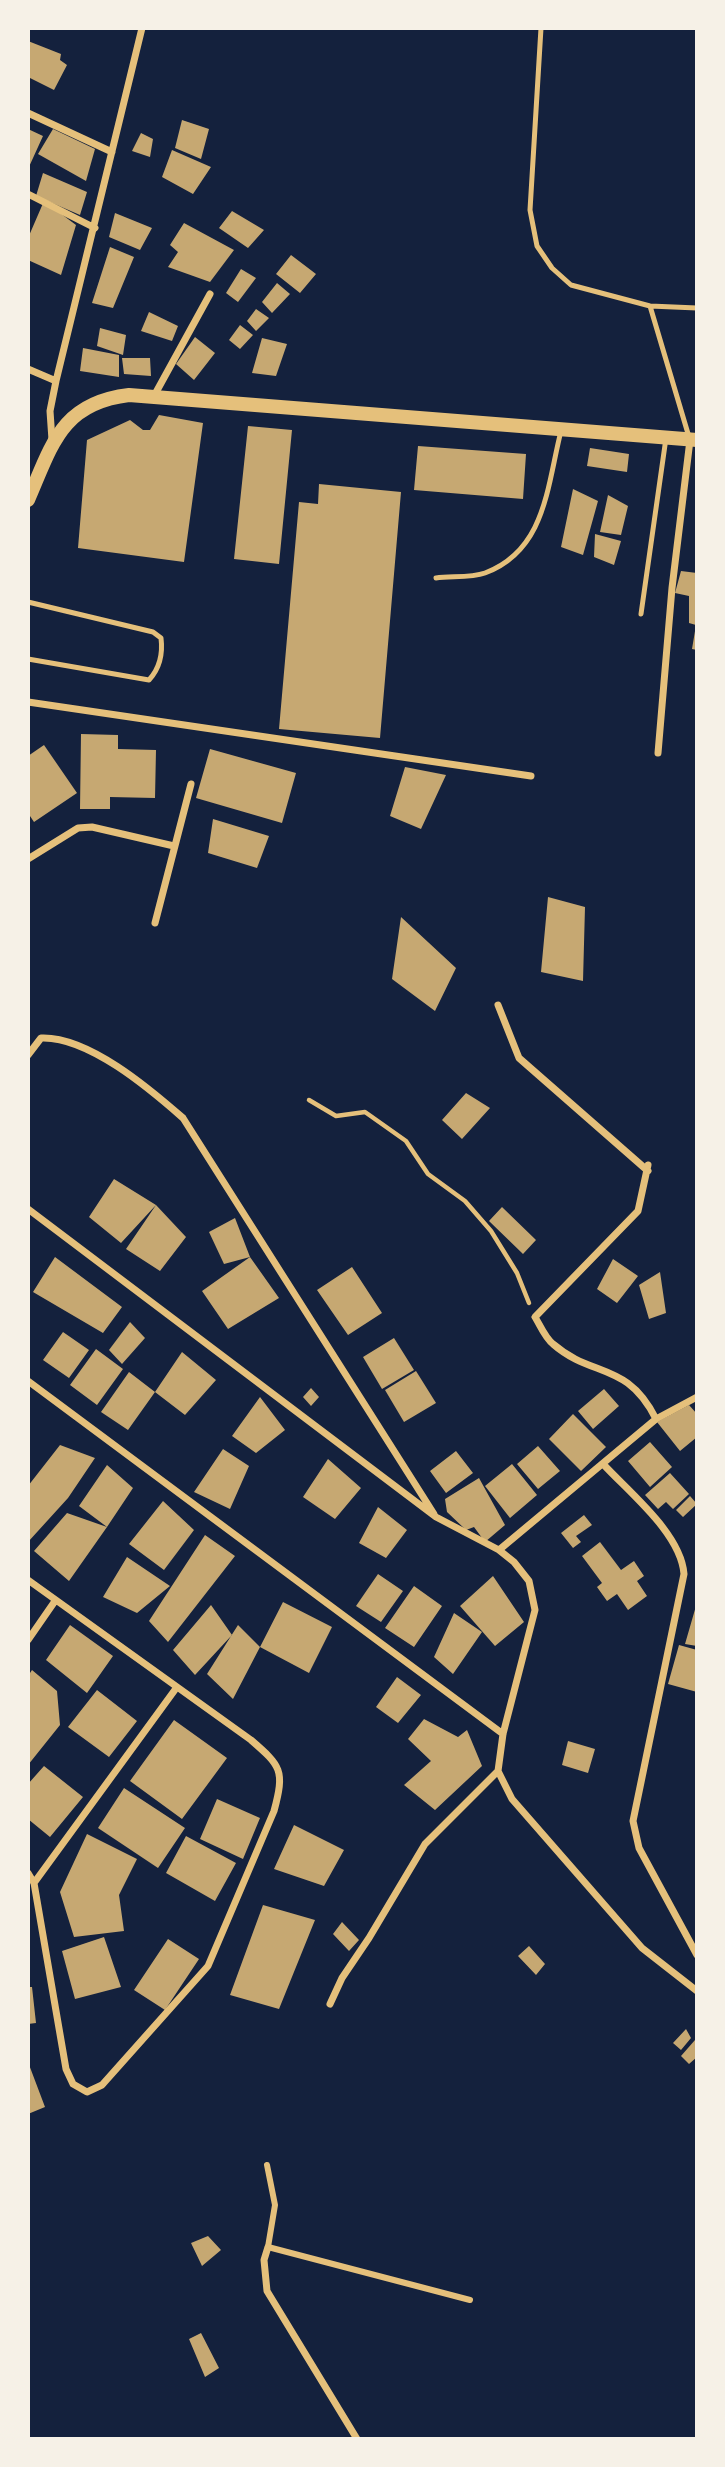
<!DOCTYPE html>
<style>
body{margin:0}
#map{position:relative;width:725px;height:2467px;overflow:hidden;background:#14213d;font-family:Poppins,sans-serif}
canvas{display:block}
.frame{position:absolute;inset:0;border:30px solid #f6f1e7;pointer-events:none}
</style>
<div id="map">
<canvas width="725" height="2467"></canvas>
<div class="frame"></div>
</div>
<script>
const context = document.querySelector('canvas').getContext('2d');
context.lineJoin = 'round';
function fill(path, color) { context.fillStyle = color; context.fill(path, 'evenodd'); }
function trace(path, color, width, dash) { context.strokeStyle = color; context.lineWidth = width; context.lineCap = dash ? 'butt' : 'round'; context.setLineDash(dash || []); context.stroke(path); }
fill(new Path2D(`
 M28 41 61 54 60 60 67 65 54 90 28 77Z
 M182 120 209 129 201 159 175 148Z
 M28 129 43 136 28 169Z
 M53 129 95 149 86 181 38 154Z
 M141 133 153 139 150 157 132 151Z
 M172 150 211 167 193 194 162 177Z
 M43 173 87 192 80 215 36 196Z
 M44 201 76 225 61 275 28 260V238Z
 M232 211 264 230 248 248 219 228Z
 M115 213 152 228 140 250 109 237Z
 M184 223 234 250 210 282 168 267 178 252 170 245Z
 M110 247 134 257 113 308 92 303Z
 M291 255 316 274 300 293 276 274Z
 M241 269 256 278 238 302 226 293Z
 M277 283 290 294 272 313 262 302Z
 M256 309 269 318 256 331 247 321Z
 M149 312 178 326 172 341 141 331Z
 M240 325 253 335 240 349 229 340Z
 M100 328 126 335 123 355 97 346Z
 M195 337 215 353 194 380 176 364Z
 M262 338 287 344 276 376 252 373Z
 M83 348 119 355V377L80 371Z
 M122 358H150L151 376 124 374Z
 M159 415 203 423 184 562 78 548 87 440 130 420 143 430H150Z
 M248 426 292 430 279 564 234 559Z
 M418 446 526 454 523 499 414 490Z
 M590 448 629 454 627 472 587 466Z
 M319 484 401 492 380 738 279 729 299 502 318 504Z
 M573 489 598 501 583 555 561 547Z
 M608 495 628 506 621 535 600 532Z
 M595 534 621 541 614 565 594 557Z
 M681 571 697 573V650L692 649 696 625 689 623V596L675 593Z
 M81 734 118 735V749L156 750 155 798 110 797V809H80Z
 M44 745 77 793 34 822 28 813V756Z
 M210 749 296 773 282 823 196 798Z
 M405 767 446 775 421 829 390 816Z
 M213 819 269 836 257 868 208 853Z
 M548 897 585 907 583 981 541 972Z
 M401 917 456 968 435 1011 392 979Z
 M466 1093 490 1108 462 1139 442 1120Z
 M114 1179 156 1205 186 1237 160 1271 126 1249 156 1205 121 1243 89 1217Z
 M502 1207 536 1240 523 1254 489 1221Z
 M235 1218 250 1257 279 1298 228 1329 202 1291 250 1257 224 1264 209 1232Z
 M55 1257 122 1307 103 1333 33 1292Z
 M613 1259 638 1276 617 1303 597 1289Z
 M352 1267 382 1313 348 1335 317 1290Z
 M660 1272 666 1313 649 1319 639 1285Z
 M130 1322 145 1338 122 1364 109 1350Z
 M63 1332 89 1350 69 1378 43 1360Z
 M394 1338 414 1370 382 1389 363 1357Z
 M96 1349 123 1369 97 1405 70 1385Z
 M182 1352 216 1380 185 1415 155 1392Z
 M416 1371 436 1403 404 1422 385 1390Z
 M129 1372 155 1392 128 1430 101 1412Z
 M311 1388 319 1397 311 1406 303 1397Z
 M604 1389 619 1406 593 1429 578 1411Z
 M260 1397 285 1430 256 1453 232 1436Z
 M689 1405 697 1414V1437L680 1451 657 1422Z
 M573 1414 606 1447 581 1471 549 1439Z
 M650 1442 672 1467 650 1487 628 1461Z
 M60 1445 95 1458 68 1498 28 1542V1486Z
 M538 1446 560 1471 538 1489 517 1464Z
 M223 1449 249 1466 230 1509 194 1492Z
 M456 1451 473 1473 446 1493 430 1471Z
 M328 1459 361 1488 335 1519 303 1497Z
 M512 1464 537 1495 510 1518 485 1486Z
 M107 1465 133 1488 107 1527 79 1506Z
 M670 1473 689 1494 673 1509 666 1502 658 1509 645 1495Z
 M479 1478 505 1525 485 1542 474 1527 466 1530 447 1512 445 1499Z
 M690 1496 697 1504 683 1517 676 1510Z
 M163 1501 194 1530 164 1570 129 1544Z
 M378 1507 407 1530 386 1558 359 1543Z
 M67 1513 107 1527 69 1581 34 1551Z
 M584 1515 592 1525 576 1536 581 1542 573 1548 561 1533Z
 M205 1535 235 1556 168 1642 149 1621Z
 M600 1542 621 1570 634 1561 644 1576 637 1581 647 1596 628 1610 617 1594 607 1601 597 1587 602 1583 582 1556Z
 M127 1557 170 1586 137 1613 103 1597Z
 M378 1574 403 1591 381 1622 356 1606Z
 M493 1576 524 1622 495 1646 460 1606Z
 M414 1586 442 1606 414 1647 385 1628Z
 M283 1602 332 1627 309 1673 260 1647Z
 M211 1605 232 1635 195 1675 173 1650Z
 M696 1606H697V1646L685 1644Z
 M454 1613 482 1632 453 1674 434 1657Z
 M70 1625 113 1656 87 1693 46 1660Z
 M238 1625 260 1647 233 1699 207 1674Z
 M679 1645 697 1650V1692L668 1684Z
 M32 1670 57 1691 60 1725 28 1765V1676Z
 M397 1677 421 1695 398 1723 376 1707Z
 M97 1690 137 1721 109 1757 68 1727Z
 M424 1719 458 1737 467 1730 482 1766 435 1810 404 1785 431 1761 408 1739Z
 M174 1720 227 1758 182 1819 130 1781Z
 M568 1741 595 1749 588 1773 562 1765Z
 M44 1766 83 1797 50 1837 28 1819V1784Z
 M124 1788 185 1828 158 1868 98 1828Z
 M217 1799 260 1818 243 1859 200 1839Z
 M294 1825 344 1850 324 1886 274 1869Z
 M87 1834 137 1859 119 1895 124 1931 74 1937 60 1892Z
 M186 1836 236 1863 215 1901 166 1873Z
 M263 1905 315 1920 279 2009 230 1995Z
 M342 1922 359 1940 349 1951 333 1934Z
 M104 1937 121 1987 75 1999 62 1951Z
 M168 1939 199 1959 165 2010 134 1990Z
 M529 1946 545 1964 536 1975 518 1956Z
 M28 1987H32L36 2023 28 2024Z
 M686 2029 691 2038 681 2050 673 2043Z
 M695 2040 697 2057 689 2064 681 2056Z
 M28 2062 45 2107 28 2114Z
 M208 2236 221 2250 202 2266 191 2243Z
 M201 2333 219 2368 205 2377 189 2339Z`), '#c6a872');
trace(new Path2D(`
 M309 1100 336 1116 365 1112 406 1141 428 1174 465 1201 491 1231 517 1273 529 1303`), '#e5c07b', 4.5);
trace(new Path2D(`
 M541 28 530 210 537 246 552 268 571 285 650 306 697 308
 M650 306 689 437
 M436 578C451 576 471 578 485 573 546 550 547 486 561 431
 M28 602 153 632 161 638C163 654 160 668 149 680L28 659
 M641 614 666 438`), '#e5c07b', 5);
trace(new Path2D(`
 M267 2165 275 2205 268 2247 470 2300`), '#e5c07b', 6);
trace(new Path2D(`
 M28 113 112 152
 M28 194 95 228
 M28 369 56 381
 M154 396 210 294
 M52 440 50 411 56 381 142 28
 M28 702 531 776
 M658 753 672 588 690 440
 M28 859 78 828 92 827 174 846
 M155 923 191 784
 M498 1005 519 1058 648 1171
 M28 1055 41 1038C88 1036 150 1089 183 1118L434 1514
 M648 1165 638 1211 535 1317C540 1325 545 1338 553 1344 592 1378 627 1361 656 1419
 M28 1209 436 1517 499 1550 514 1562 529 1581 535 1610 503 1734 498 1771 512 1799 642 1948 697 1991
 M28 1381 503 1734
 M604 1465C631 1494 681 1534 684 1574L633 1821 639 1848 697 1955
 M499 1550 656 1419 697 1397
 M28 1580 251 1740C281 1766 285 1770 274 1811L208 1966 102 2085 87 2092 73 2084 66 2069 34 1883 28 1873
 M28 1640 55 1601
 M34 1883 177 1687
 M330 2004 342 1978 369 1938 425 1844 498 1771
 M268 2247 264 2260 267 2291 357 2439`), '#e5c07b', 7);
trace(new Path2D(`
 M28 500C52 445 61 403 129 395L697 440`), '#e5c07b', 14);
</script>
